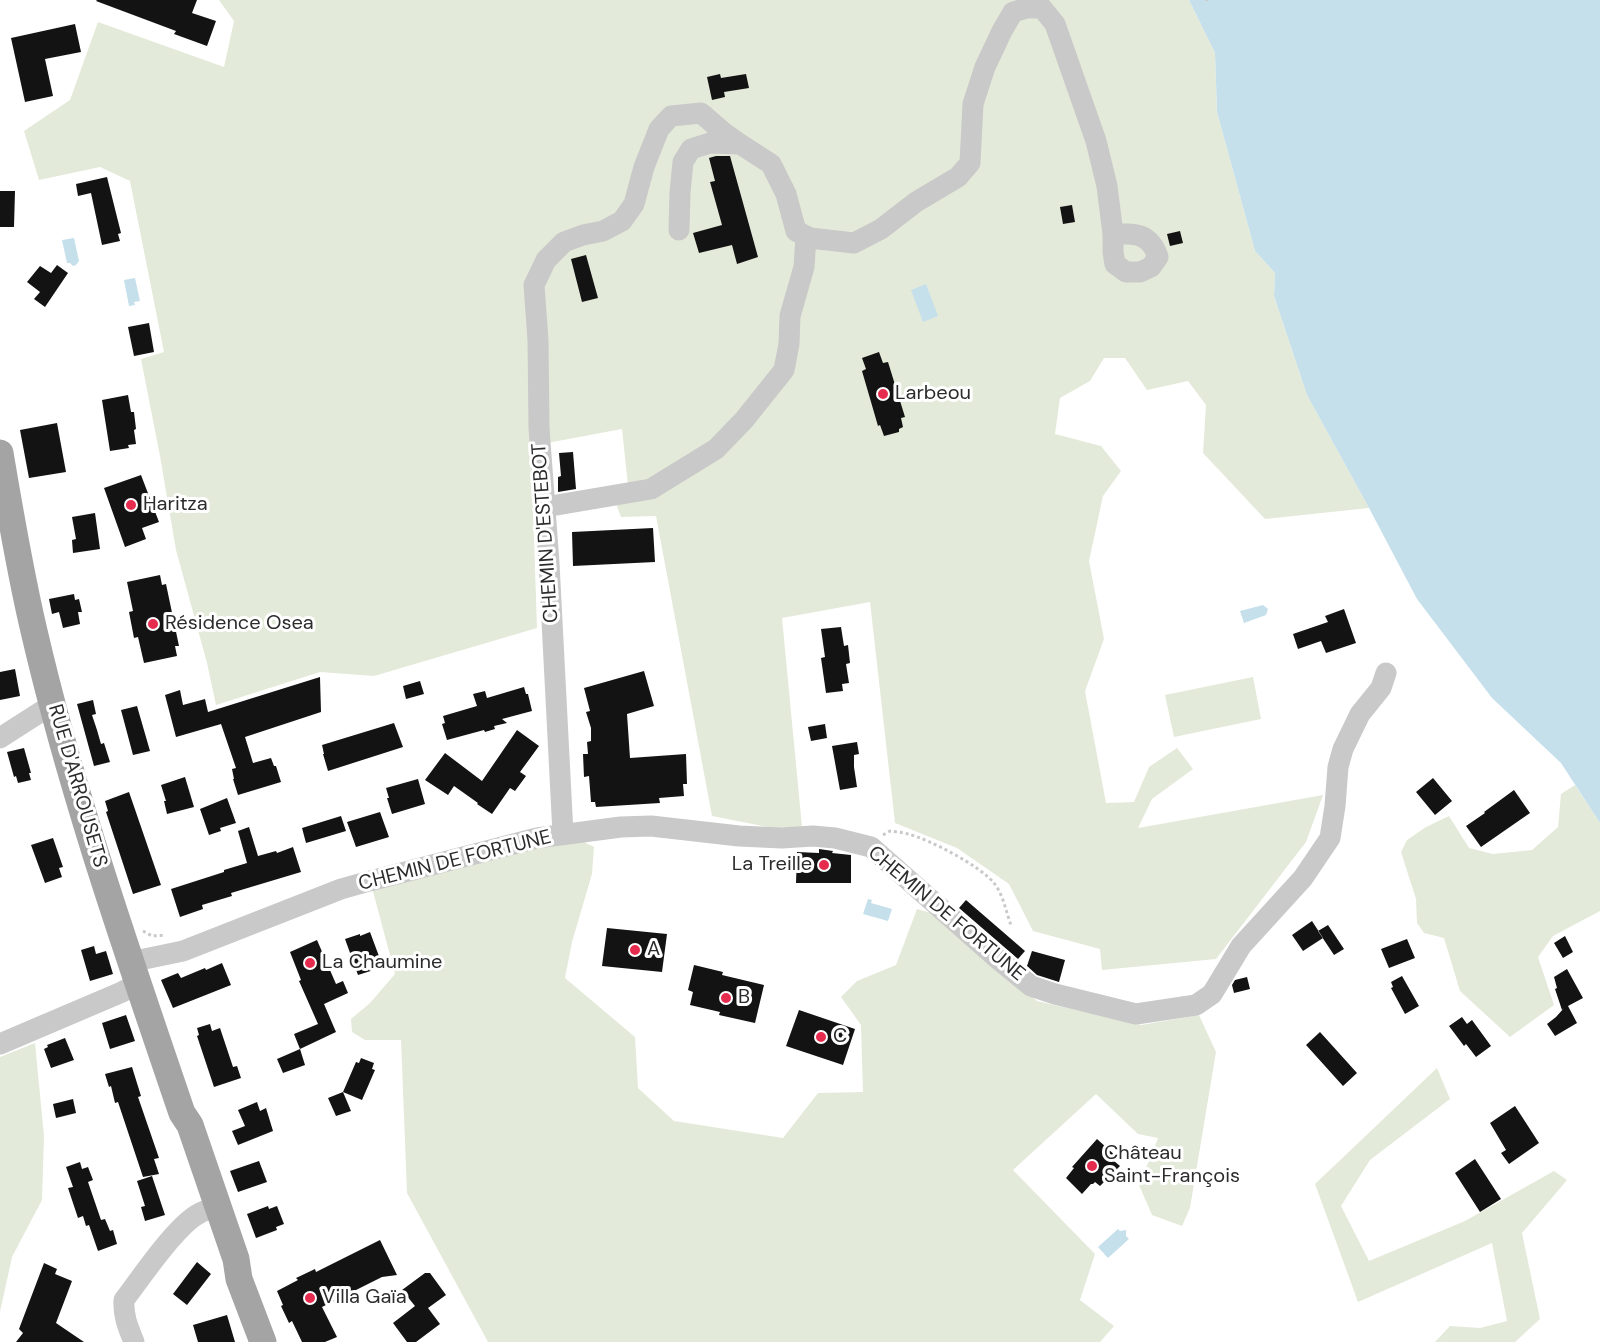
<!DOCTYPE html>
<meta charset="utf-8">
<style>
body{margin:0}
canvas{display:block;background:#fff}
</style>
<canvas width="1600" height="1342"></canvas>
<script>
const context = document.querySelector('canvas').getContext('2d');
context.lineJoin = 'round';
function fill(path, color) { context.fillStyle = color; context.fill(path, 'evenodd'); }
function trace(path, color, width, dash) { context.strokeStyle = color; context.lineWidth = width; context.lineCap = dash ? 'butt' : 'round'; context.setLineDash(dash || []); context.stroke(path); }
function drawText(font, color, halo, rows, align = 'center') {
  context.font = font + ' "DM Sans",sans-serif'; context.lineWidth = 6; context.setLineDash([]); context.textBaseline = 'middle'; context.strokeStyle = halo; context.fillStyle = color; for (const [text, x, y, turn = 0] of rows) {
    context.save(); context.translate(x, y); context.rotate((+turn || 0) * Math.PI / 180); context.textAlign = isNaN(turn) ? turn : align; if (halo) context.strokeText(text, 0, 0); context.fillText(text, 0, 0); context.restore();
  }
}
fill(new Path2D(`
 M219 0H1189L1215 53 1217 112 1255 251 1275 273 1274 296 1307 395 1369 508 1265 519 1203 453 1206 405 1188 381 1147 390 1125 358H1104L1090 381 1060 398 1055 434 1101 446 1121 471 1103 496 1089 561 1104 639 1085 691 1106 803 1134 802 1149 767 1177 748 1193 769 1152 799 1138 828 1323 795 1306 842 1216 959 1102 970 1100 949 1033 931 1009 884 957 848 895 823 870 602 782 618 802 827 773 828 712 816 656 516 621 517 615 501 629 495 622 429 531 446 537 628 374 676 320 672 216 705 207 663 176 550 160 456 141 359 164 352 130 181 100 167 39 180 24 131 70 100 98 22 224 67 234 21Z
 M1253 677 1261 719 1174 737 1165 695Z
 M1575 785 1600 823V911L1553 936 1538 957 1554 1005 1510 1037 1460 991 1444 938 1424 933 1417 923 1416 899 1401 852 1407 840 1426 827 1449 816 1469 848 1493 854 1532 850 1558 827 1561 794Z
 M574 837 594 847 592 874 572 942 565 978 635 1037 638 1088 674 1121 783 1138 818 1093 863 1092 861 1025 841 997 857 981 896 965 917 909 931 913 1037 1001 1141 1025 1199 1015 1216 1052 1190 1208 1182 1226 1152 1215 1139 1185 1158 1138 1138 1134 1096 1094 1013 1170 1095 1254 1080 1300 1114 1326 1100 1342H488L407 1193 401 1040H365L352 1032 351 1019 370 1003 395 974 371 884Z
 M35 1043 44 1136 42 1200 12 1257 0 1312V1057Z
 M1437 1068 1450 1099 1370 1160 1341 1206 1369 1261 1465 1221 1554 1171 1567 1180 1522 1233 1540 1319 1515 1342H1435L1450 1326 1480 1328 1507 1321 1492 1243 1358 1302 1315 1184Z`), '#e4ead9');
fill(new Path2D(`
 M1189 0H1600V823L1561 763 1492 698 1417 599 1369 508 1307 395 1274 296 1275 273 1255 251 1217 112 1215 53Z
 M74 238 79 261 76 265 73 266 70 263H67L62 240Z
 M135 278 140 301 134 302 135 305 129 306 124 280Z
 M926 284 938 316 923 322 911 290Z
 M1263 605 1268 609 1266 615 1244 623 1240 611Z
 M868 899 872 900 871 903 892 909 888 921 863 914Z
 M1118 1229 1120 1231 1126 1230V1236L1129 1239 1108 1258 1098 1247Z`), '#c5e0eb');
fill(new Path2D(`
 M97 0H197L192 13 216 21 207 46 174 34 176 31 96 1Z
 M75 24 81 52 45 59 53 96 25 102 11 38Z
 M720 74 721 78 746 74 749 88 724 92 725 97 712 100 707 77Z
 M716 156H730L758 257 737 264 732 245 699 253 693 233 722 225 710 182 715 181 709 158Z
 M107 177 121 233 118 234 120 241 102 245 91 193 78 196 76 184Z
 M0 191H15L14 227H0Z
 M1072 205 1075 222 1063 224 1060 207Z
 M1180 231 1183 243 1170 246 1167 234Z
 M586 255 598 298 582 302 571 259Z
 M57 265 68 273 45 307 34 299 40 292 27 282 40 266 51 273Z
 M149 323 154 352 134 356 128 327Z
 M879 352 883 363 888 362 905 417 901 418 903 427 899 429V432L884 436 880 425 878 426 862 371 866 369 862 358Z
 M128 395 131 412H134L136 429 134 430 136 444 128 445 129 448 110 451 102 400Z
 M57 423 66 472 29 478 20 430Z
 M573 452 576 489 558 492V477L561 476 559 453Z
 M141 475 159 522 142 528 146 539 125 547 104 488Z
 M95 513 100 549 73 553 72 540 76 539 72 517Z
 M653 528 655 562 573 566 572 532Z
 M160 575 162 585 166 584 179 646H175L177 656 144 663 138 637 134 638 129 612 133 611 127 582Z
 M74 594 75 600 79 599 82 612H78L80 624 63 628 59 612 52 614 49 599Z
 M1344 609 1356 643 1326 653 1321 641 1298 649 1293 634 1328 622 1325 616Z
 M841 627 844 646 848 645 850 663 846 664 849 683 842 684 843 691 826 693 821 658 825 657 821 629Z
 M15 669 20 696 0 700V672Z
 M644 671 654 706 627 714 630 758 686 754 687 784H683L684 796 659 798 660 803 596 807 595 802H591L589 776 584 777 583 754H588L587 742 591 741V728L586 712 590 711 584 688Z
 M320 677 321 712 245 737 253 763 271 758 274 766H276L281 782 238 795 233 779H234L232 769 236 768 221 724 176 737 165 695 180 690 183 705 205 699 208 712Z
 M420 681 424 694 406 699 403 686Z
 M524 687 526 694H528L532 711 502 719 507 723 494 726 495 729 485 732 484 730 447 740 442 724 445 723 443 716 477 706 473 694 485 691 487 698Z
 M93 700 96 714 92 715 97 730 101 744 104 743 110 762 94 766 77 704Z
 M137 706 150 751 133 755 121 710Z
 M394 723 403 747 328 771 323 754H324L322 745Z
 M825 724 827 738 811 741 808 727Z
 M517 730 539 746 520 772 526 776 515 791 510 788 492 814 477 804 478 803 454 786 448 795 425 780 445 753 482 781Z
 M857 742 859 754 854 755V767L857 787 840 790 832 746Z
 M24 748 31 773H29L31 780 18 783 16 776 14 777 7 752Z
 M185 777 194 807 167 814 164 801H166L161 785Z
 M1433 778 1452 801 1435 815 1416 792Z
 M418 779 425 804 392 814 387 798H389L386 788Z
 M1514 790 1530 813 1481 847 1466 826 1485 813 1484 812Z
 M129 792 161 885 133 894 106 812 108 811 105 801Z
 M227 798 236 823 220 828 221 831 209 835 200 809Z
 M380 812 389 837 356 847 347 822Z
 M341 816 346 831 306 843 302 828Z
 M249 827 258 856 276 851 277 853 293 847 301 872 231 893 232 896 202 905 203 909 180 917 171 889 224 872V870L247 863 238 831Z
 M53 838 63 867 59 868 62 877 45 883 31 845Z
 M819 849 833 851 832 853 851 855V883H796L797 852 819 853Z
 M966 900 1025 951 1018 959 959 908Z
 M1312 921 1323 938 1303 951 1292 935Z
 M1328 925 1344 949 1334 955 1318 931Z
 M607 928 667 934 662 972 602 966Z
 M370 932 383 967 358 975 345 939 360 934V936Z
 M1565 936 1573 952 1563 958 1554 943Z
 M1407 939 1415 958 1389 968 1381 949Z
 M317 940 336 984 343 981 348 993 324 1004 336 1032 300 1049 294 1034 318 1024 299 981 301 980 290 952Z
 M94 946 96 954 106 951 113 974 90 981 81 950Z
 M1032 951 1065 960 1059 982 1037 975 1027 966Z
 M222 963 231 985 173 1008 161 980 178 973 181 978 205 968 206 970Z
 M694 965 723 972 722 975 764 985 755 1023 719 1015 720 1012 690 1005 693 992 688 990Z
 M1567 969 1583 998 1568 1006 1577 1023 1555 1036 1547 1024 1556 1017 1564 1008 1562 1010 1555 989 1557 988 1554 977Z
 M1402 976 1419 1006 1405 1014 1391 988 1393 987 1391 982Z
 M1247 977 1250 989 1234 993 1232 985 1235 980Z
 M799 1010 855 1029 843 1065 786 1046Z
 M126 1015 135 1041 110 1049 102 1023Z
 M1462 1017 1467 1024 1472 1020 1491 1046 1476 1057 1466 1044 1464 1046 1449 1026Z
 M210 1024 212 1031 220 1028 233 1067 237 1066 241 1078 214 1087 197 1036 199 1035 197 1028Z
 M1320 1032 1357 1073 1343 1086 1306 1045Z
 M65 1038 74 1060 51 1068 44 1049 48 1047 47 1045Z
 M300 1049 305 1065 283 1073 277 1059Z
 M361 1058 374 1063 372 1069 375 1070 362 1100 343 1092 356 1062 359 1063Z
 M132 1067 141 1096 138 1097 159 1158 154 1159 159 1174 143 1177 118 1102 115 1103 111 1086 109 1087 105 1074Z
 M343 1092 351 1111 336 1116 328 1098Z
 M73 1099 76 1113 56 1118 53 1104Z
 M257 1102 260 1111 266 1108 273 1131 238 1145 232 1131 245 1126 238 1110Z
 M1515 1106 1539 1143 1509 1164 1501 1153 1506 1150 1490 1123Z
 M1097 1139 1117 1157 1114 1161 1120 1166 1100 1186 1095 1182 1093 1184H1091L1082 1194 1066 1178 1074 1168 1072 1167Z
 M1475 1159 1501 1199 1480 1212 1455 1173Z
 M259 1161 267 1182 238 1192 230 1171Z
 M80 1162 82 1169 88 1167 93 1180 88 1182 101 1220 105 1219 110 1231 113 1230 117 1244 98 1251 89 1225 86 1226 83 1216 78 1218 68 1188 73 1187 66 1167Z
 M152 1176 165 1215 145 1221 141 1207 145 1206 137 1181Z
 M268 1206 269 1209 277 1206 284 1224 276 1227 277 1230 256 1238 247 1214Z
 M380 1240 397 1275 382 1277 322 1307 337 1337 325 1342H302L292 1321 289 1323 281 1306 283 1305 277 1291 298 1280 296 1278 315 1269 316 1272Z
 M197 1262 211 1274 187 1305 173 1294Z
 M44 1263 57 1269 55 1274 72 1281 56 1323 84 1342H16L23 1333 19 1329Z
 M425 1273H430L446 1295 428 1308 440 1324 416 1342H407L393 1323 415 1306 402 1290Z
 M227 1315 235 1342H198L193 1325Z`), '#131313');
trace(new Path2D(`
 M1207 0V1
 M883 835 890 831C896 832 902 832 908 834 929 839 980 866 993 882 1003 893 1006 912 1011 925
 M143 931 152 936 165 935`), '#c9c9c9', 3, [3, 3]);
trace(new Path2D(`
 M679 230 680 192 683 162 691 149 710 143 740 144 771 164 786 194 796 231 810 238 854 243 881 229 916 202 958 177 970 163 973 104 985 67 1002 31 1013 12 1027 8H1042L1055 24 1096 141 1107 186 1113 234V252L1115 264 1126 272H1140L1151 267 1158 257C1150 233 1135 233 1113 234
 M545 507 651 489 716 449 744 420 784 370 789 344 790 316 804 267 806 236
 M0 738 53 704
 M563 834 549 563 539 428 538 340 534 285 546 260 564 242 583 235 603 231 622 221 634 204 644 167 659 129 671 116 701 113 723 132 740 144
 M130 962 183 951 341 889 366 882 537 838 621 827 651 826 739 836 782 838 813 836 835 838 871 847 998 959 1031 986 1055 994 1136 1014 1196 1005 1212 994 1241 946 1303 878 1330 838 1335 806 1338 767 1343 749 1360 714 1381 688 1386 673
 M0 1044 122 992 138 983
 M134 1342C128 1327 123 1316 124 1300 141 1278 177 1224 200 1213 205 1210 212 1208 218 1206`), '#c9c9c9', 21);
trace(new Path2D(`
 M0 453C10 512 20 572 34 631 72 795 128 954 182 1113L190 1125 236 1259 239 1279 263 1342`), '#a4a4a4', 27);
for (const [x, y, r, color] of [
 [883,394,6,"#e52c4e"],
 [131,505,6,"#e52c4e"],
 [153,624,6,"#e52c4e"],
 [824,865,6,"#e52c4e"],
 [635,950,6,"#e52c4e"],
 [310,963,6,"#e52c4e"],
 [726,998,6,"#e52c4e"],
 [821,1037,6,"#e52c4e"],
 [1092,1166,6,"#e52c4e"],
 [310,1298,6,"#e52c4e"]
]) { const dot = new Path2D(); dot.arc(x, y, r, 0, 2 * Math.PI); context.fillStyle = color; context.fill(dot); trace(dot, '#fff', 2); }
drawText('20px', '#2c2c2c', '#fff', [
 ["Larbeou",895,394],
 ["Haritza",143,505],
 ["Résidence Osea",165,624],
 ["La Treille",812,865,"right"],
 ["A",647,950],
 ["La Chaumine",322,963],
 ["B",738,998],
 ["C",833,1037],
 ["Château",1104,1154],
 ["Saint-François",1104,1177],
 ["Villa Gaïa",322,1298]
], 'left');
drawText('20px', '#2c2c2c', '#fff', [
 ["CHEMIN D'ESTEBOT",546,533,-94],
 ["RUE D'ARROUSETS",77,786,74],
 ["CHEMIN DE FORTUNE",455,861,-14],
 ["CHEMIN DE FORTUNE",946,914,40]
]);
</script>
